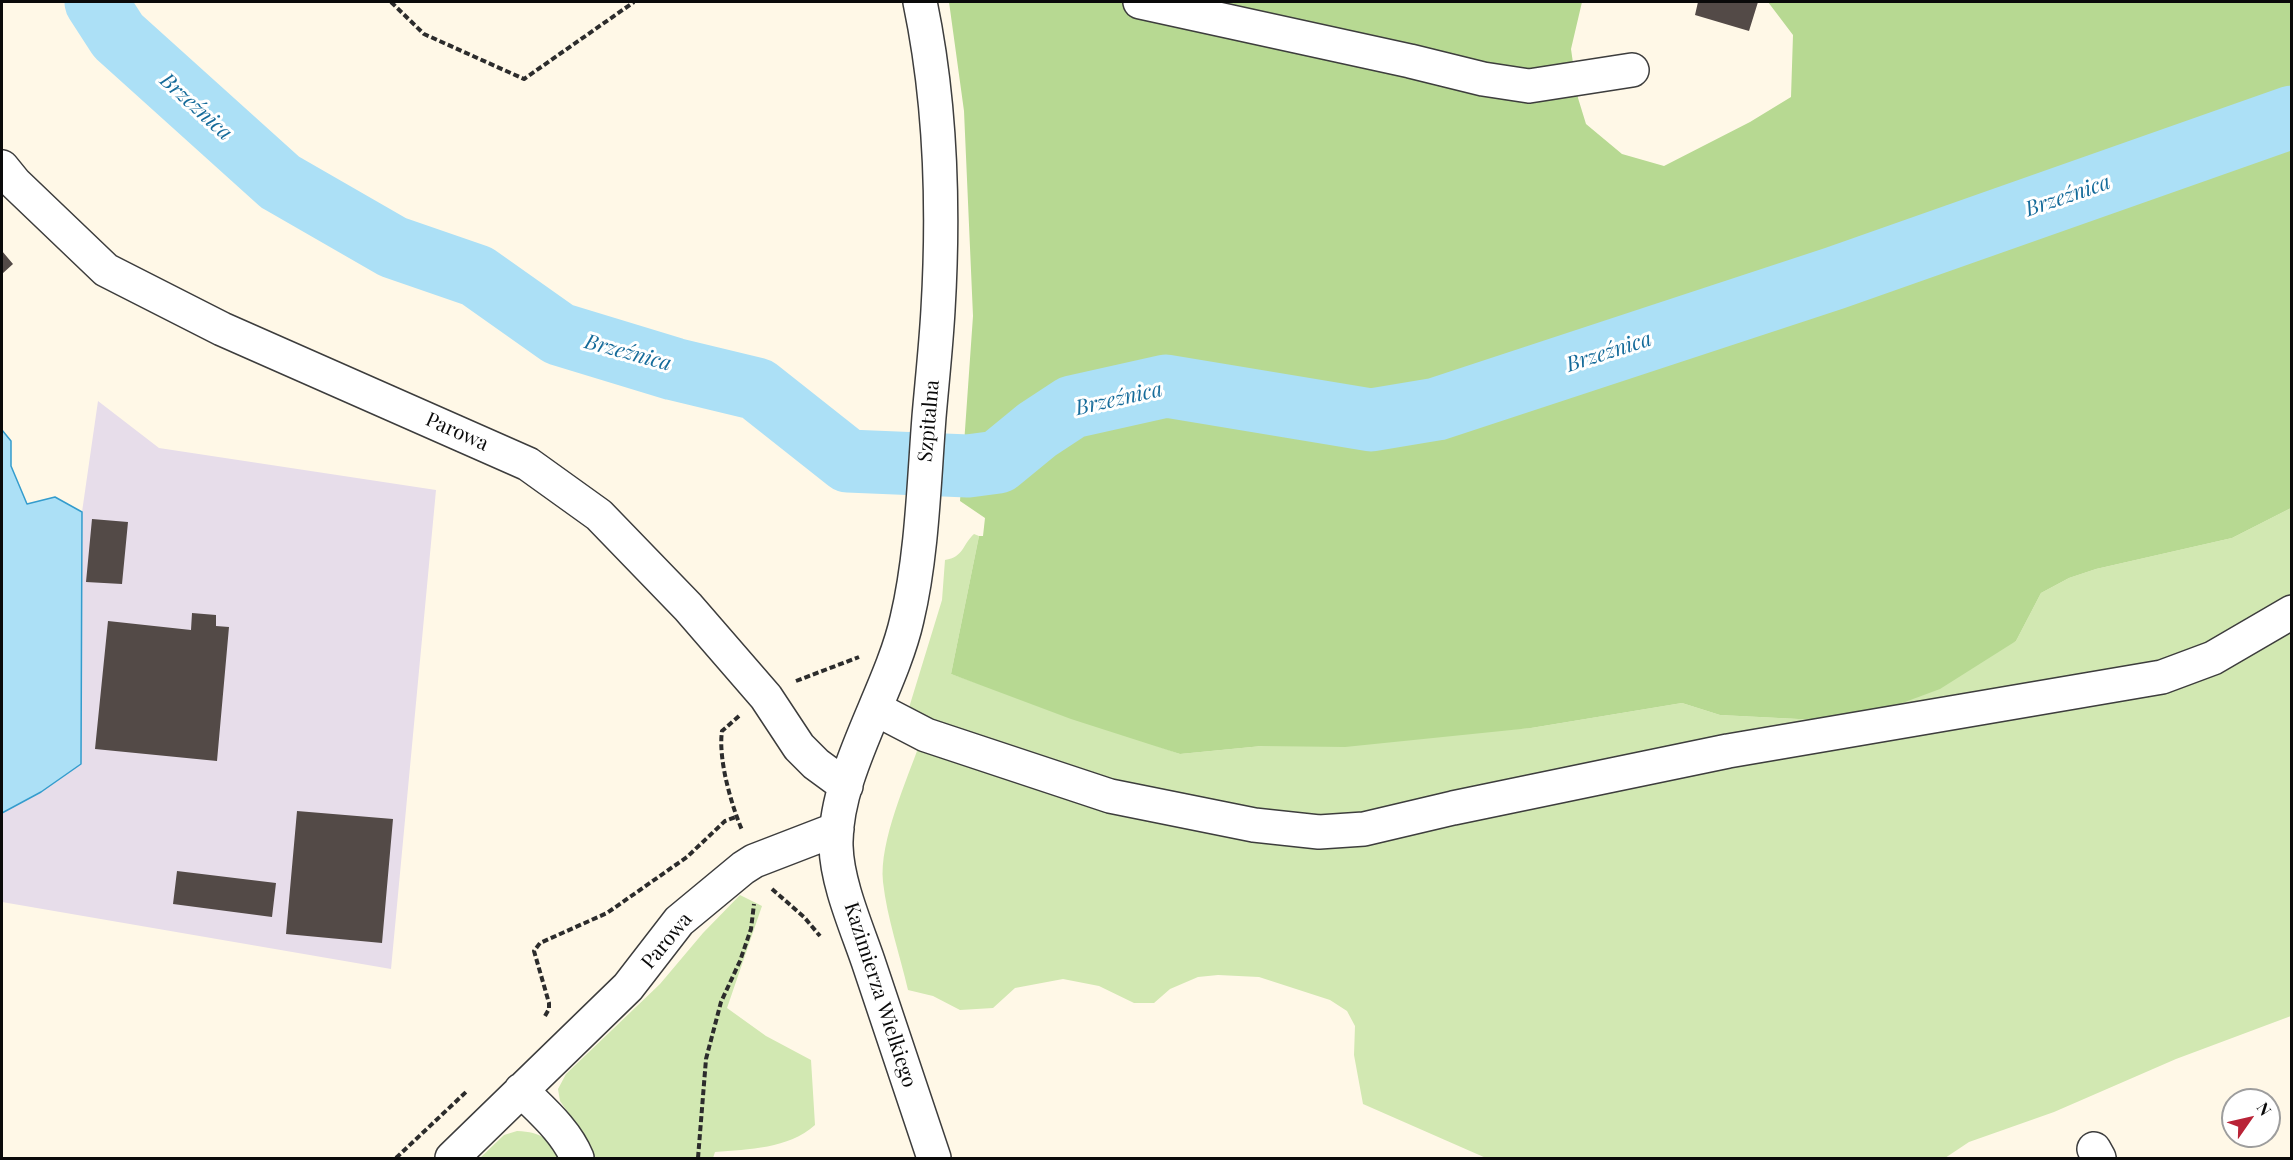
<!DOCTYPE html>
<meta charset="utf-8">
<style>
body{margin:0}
#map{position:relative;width:2293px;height:1160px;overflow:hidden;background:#fff8e7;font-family:"Playfair Display",serif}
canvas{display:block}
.frame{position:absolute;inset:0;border:3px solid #0a0a0a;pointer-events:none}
.north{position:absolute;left:2221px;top:1088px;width:60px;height:60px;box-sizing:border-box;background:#fff;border:2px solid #9d9d9d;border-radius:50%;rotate:56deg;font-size:16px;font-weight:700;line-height:24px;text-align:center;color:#0a0a0a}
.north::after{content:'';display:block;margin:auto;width:21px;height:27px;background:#b92337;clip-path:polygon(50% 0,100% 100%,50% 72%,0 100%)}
</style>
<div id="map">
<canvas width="2293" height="1160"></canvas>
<div class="frame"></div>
<div class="north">N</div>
</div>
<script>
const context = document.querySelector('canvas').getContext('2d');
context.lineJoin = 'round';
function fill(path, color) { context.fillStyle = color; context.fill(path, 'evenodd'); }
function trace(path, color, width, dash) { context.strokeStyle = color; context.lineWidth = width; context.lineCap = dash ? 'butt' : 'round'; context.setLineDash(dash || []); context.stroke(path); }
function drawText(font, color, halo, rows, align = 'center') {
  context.font = font + ' "Playfair Display",serif'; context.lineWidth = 6; context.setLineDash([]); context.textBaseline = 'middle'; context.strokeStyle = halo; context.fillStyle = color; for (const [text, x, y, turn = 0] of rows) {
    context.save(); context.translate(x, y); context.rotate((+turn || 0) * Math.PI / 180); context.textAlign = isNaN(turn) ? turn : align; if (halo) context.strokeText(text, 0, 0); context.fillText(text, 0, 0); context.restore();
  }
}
fill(new Path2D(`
 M98 401 159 448 436 490 391 969 2 902V813L41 792 81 764 82 512Z`), '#e7ddea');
fill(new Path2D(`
 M2291 508V600L2244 629 2156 665 1316 822 1122 790 908 711 942 600 945 560C964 557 962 545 974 534L979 536 951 674 1180 754 1262 746 1531 728 1682 703 1720 715 1818 720 2016 641 2041 593 2069 578 2096 569 2232 538Z
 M2291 624V1016L2176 1059 2054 1112 1969 1142 1945 1158H1486L1363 1104 1354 1055 1355 1026 1347 1011 1330 1000 1259 977 1218 975 1198 977 1170 989 1154 1003H1134L1099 986 1063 979 1015 988 993 1008 960 1010 933 996 908 990C900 955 887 918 883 882 879 841 907 780 921 740L1256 836 2049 705Z
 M740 895 762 906 727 1008 766 1036 811 1060 815 1125C788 1149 749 1149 715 1152L713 1158H595L590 1144 560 1101 558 1089 566 1074 660 984 703 933Z
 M517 1131C543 1132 547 1139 562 1158H480L504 1135Z`), '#d2e8b2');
fill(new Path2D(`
 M949 2H1582L1571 49 1578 98 1586 124 1622 154 1664 166 1750 122 1791 97 1793 35 1768 2H2291V508L2232 538 2096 569 2069 578 2041 593 2016 641 1940 689 1870 715 1818 720 1720 715 1682 703 1531 728 1345 747 1262 746 1180 754 1071 719 951 674 979 536H983L985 518 960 501 973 316 964 111Z`), '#b7d992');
const water = new Path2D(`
 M2 430 11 441V466L27 504 55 497 82 512 81 764 41 792 2 813Z`);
fill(water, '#ace0f6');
trace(water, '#349ccd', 1.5);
trace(new Path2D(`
 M96 2 118 36 280 182 393 247 477 276 559 334 674 369 757 389 848 461 968 466 998 462 1037 430 1072 407 1166 386 1371 420 1437 409 1835 278 2292 117`), '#ace0f6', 63);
fill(new Path2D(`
 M1698 2H1758L1749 31 1695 15Z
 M2 251 13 264 2 274Z
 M92 519 128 522 122 584 86 582Z
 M192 613 216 615V626L229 627 217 761 95 749 108 621 191 630Z
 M297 811 393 819 382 943 286 934Z
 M177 871 276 883 272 917 173 904Z`), '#534a47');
const minor = new Path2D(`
 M920 2C941 102 944 208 938 310 936 346 932 382 929 417 924 482 922 556 907 619 891 691 834 774 836 846 837 883 856 926 868 961 890 1027 912 1093 934 1158
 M1140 2 1410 61 1483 79 1529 86 1632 70
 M2 167 15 183 106 270 222 329 528 464 599 515 688 607 766 697 799 747 816 764 846 786
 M876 709 926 735 1110 796 1254 825 1319 832 1364 829 1453 808 1728 751 2162 677 2213 658 2292 612
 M521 1090C542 1111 566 1131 577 1158
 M2094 1149 2099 1158
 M452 1158 628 987 679 921 743 868 754 861 837 829`);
trace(minor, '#3d3d3d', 36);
trace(new Path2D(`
 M391 2 424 34 524 79 634 2
 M796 681 859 657
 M739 716 722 731C718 759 731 804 742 830
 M772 889 804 917 820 936
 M545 1016 549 1009V1003L534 951 540 943 607 913 687 857 725 821 736 817
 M396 1158 466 1092
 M698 1158 706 1059 721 1002 740 961 751 929 754 904`), '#2c2c2c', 4, [6, 3]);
trace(minor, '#fff', 33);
drawText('20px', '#0a0a0a', '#fff', [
 ["Szpitalna",929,421,-85],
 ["Parowa",457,432,24],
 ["Parowa",667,941,-50],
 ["Kazimierza Wielkiego",880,995,72]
]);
drawText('italic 21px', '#156b9a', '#fff', [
 ["Brzeźnica",196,107,42],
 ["Brzeźnica",2068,196,-19],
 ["Brzeźnica",1609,352,-18],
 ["Brzeźnica",628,353,15],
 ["Brzeźnica",1119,399,-13]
]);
</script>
